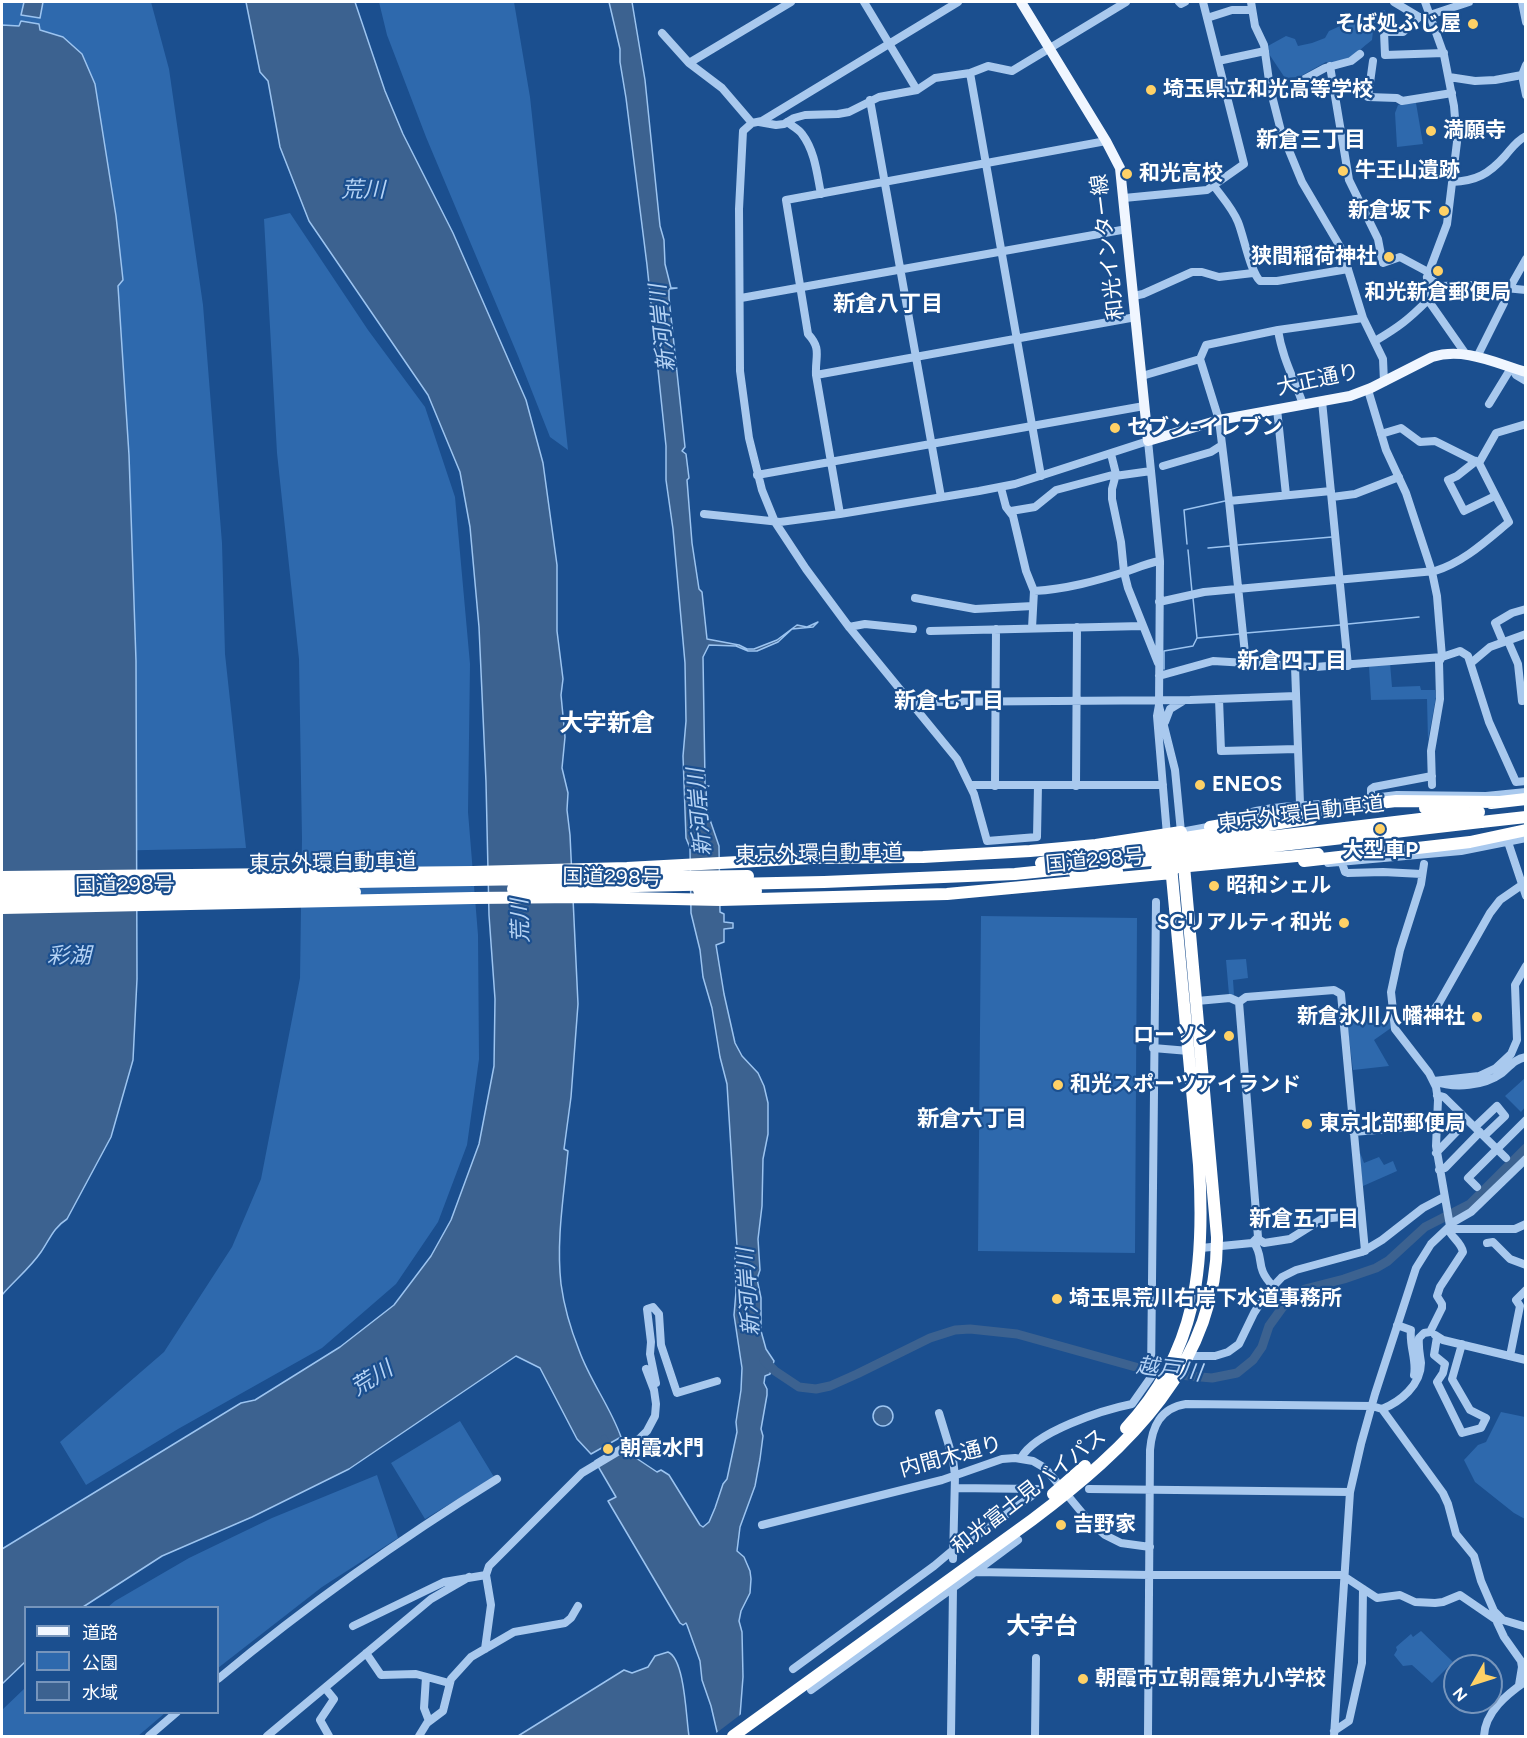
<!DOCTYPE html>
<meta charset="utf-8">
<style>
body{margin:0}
#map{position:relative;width:1527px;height:1738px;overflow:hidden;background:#1b4f8f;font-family:Figtree,"Noto Sans JP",sans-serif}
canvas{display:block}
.frame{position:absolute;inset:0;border:3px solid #fff;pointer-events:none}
.legend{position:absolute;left:24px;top:1606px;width:195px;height:108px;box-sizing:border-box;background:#1b4f8f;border:2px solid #7695bc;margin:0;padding:8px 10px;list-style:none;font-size:18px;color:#fff}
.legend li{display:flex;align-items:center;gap:12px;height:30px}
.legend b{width:30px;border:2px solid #7695bc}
.north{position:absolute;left:1443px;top:1654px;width:60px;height:60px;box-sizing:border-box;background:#1b4f8f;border:2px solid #7695bc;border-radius:50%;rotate:231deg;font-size:16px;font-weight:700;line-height:24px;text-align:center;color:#fff}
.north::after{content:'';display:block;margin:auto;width:21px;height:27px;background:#ffd166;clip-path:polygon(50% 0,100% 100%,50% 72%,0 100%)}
</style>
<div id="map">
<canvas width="1527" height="1738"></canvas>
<div class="frame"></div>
<ul class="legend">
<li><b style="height:8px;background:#f0f6ff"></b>道路</li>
<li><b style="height:16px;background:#2e69ad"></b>公園</li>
<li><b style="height:16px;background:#3c6290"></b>水域</li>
</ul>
<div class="north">N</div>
</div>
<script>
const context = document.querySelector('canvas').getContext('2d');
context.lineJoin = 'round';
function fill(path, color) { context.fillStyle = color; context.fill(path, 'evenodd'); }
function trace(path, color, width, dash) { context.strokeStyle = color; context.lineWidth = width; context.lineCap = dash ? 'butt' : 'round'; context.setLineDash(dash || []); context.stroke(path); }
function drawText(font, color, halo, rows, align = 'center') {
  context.font = font + ' Figtree,"Noto Sans JP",sans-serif'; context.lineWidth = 4.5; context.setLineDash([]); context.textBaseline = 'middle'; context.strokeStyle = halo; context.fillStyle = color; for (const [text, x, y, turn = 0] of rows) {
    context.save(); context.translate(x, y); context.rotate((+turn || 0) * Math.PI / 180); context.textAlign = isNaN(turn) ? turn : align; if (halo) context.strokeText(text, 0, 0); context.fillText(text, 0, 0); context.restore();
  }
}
fill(new Path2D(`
 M2 2H151L169 69 203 305 222 543 225 654 246 848 2 853Z
 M379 2H514L530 97 568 450 550 437 518 356 426 137 387 35Z
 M1385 10 1387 20 1374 23 1372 40C1359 50 1344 67 1326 62L1299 77 1285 78 1267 51 1266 47 1286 36 1295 39 1298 46 1312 43 1325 38 1329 31 1358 18Z
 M1416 103 1423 144 1397 147 1395 113 1398 105Z
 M290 213 368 330 425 407 455 497 470 664 468 812 478 935 479 1059 467 1145 438 1222 396 1284 322 1348 178 1429 86 1485 60 1442 164 1352 232 1247 261 1179 300 978 302 839 299 659 277 453 264 219Z
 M1390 663 1392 687 1420 686 1421 690H1435L1436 697 1428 740 1427 699 1371 700 1369 666Z
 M981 916 1137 918 1135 1253 978 1251Z
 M1246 959 1248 978 1233 980 1234 995H1229L1226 960Z
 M1390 1018 1391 1028 1374 1040 1389 1066 1353 1070 1347 1022Z
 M1525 1078V1107L1521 1112 1505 1096Z
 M1359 1150 1364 1163 1379 1157 1384 1165 1393 1161 1397 1171 1363 1186Z
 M1501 1412 1525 1417V1519L1514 1513 1475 1482 1464 1460 1478 1445 1486 1442Z
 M460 1421 494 1477 425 1519 391 1463Z
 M377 1475 398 1538 322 1587 218 1668V1608L108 1607 115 1601 189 1558 272 1518Z
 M1421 1631 1453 1662 1432 1683 1412 1665 1403 1666 1394 1655 1397 1650 1396 1647 1411 1634 1413 1637Z
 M25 1688 26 1712 165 1713 138 1736H2V1710Z`), '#2e69ad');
const water = new Path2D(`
 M24 2H43L40 18 21 15Z
 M246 2H355L385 91 403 134 453 233 526 400 543 463 557 565V631L563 679 561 695 565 737 562 768 568 793 567 810 570 835 578 1004 571 1097 564 1149 568 1151C564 1195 556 1240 561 1284 564 1306 571 1330 579 1350 590 1381 610 1406 621 1437L591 1454 577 1439 540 1368 516 1356 349 1469 252 1517 162 1556 83 1607 26 1608 25 1662 2 1684V1549L241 1403 255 1400 340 1347 394 1305 431 1256 451 1220 479 1144 494 1066 495 999 489 915 486 782 479 627 470 527 460 472 428 395 309 221 280 147 268 81 260 72Z
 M609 2H632L645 80 660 226 664 240 665 264 671 288H677L669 289V298L685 447 682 451 686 454 689 478 687 480 692 543 699 589 702 592 707 639 739 645 747 649H754L777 640 797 625 807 627 818 622 813 627 792 629 778 642 757 651H748L736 646 709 645 703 657 705 781V786H709L706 788 707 811 719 846 720 912 724 914V922L733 923V928L724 929V942L716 945 724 994 735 1043 742 1056 758 1073 764 1086 768 1103V1134L763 1159 762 1206 758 1239 760 1270 757 1279 761 1298V1331L766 1349 774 1361 770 1374 765 1376 764 1383 767 1389V1395L761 1429 763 1436 760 1459 755 1486 740 1527 737 1551 744 1557 750 1571 751 1579 750 1593 741 1611 739 1621 742 1632 743 1677 740 1716 744 1736H718L711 1706 702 1680 700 1661 687 1625 686 1623 683 1625 680 1623 608 1501 616 1497 595 1461 625 1443 633 1456 657 1472 661 1470 669 1475 700 1525 703 1527 709 1522 715 1508 723 1484 727 1479 737 1432 736 1422 741 1390 742 1368 734 1315 736 1292 735 1258 737 1246 727 1084 720 1057 712 1008 703 977 700 950 691 913 690 848 686 838 683 756 686 721 685 663 673 529 666 480V446L647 265 626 98 620 62V49Z
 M21 21 39 24 40 30 63 37 82 54 95 84 116 216 123 280 118 286 129 455 136 661 137 979 133 1060 111 1137 67 1219C53 1228 50 1239 41 1252 30 1268 14 1281 2 1295V25L19 26Z
 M873 1416a10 10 0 1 1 20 0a10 10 0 1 1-20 0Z
 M668 1652C685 1659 686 1718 689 1736H518L624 1670 632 1673 648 1667 655 1656Z`);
fill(water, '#3c6290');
trace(water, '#9cc4f0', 1.5);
fill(new Path2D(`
 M744 1712 746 1734 743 1736H715V1734Z`), '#1b4f8f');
trace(new Path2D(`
 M1187 544 1184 510 1225 501
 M1238 545 1332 537
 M1208 548 1230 546
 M1188 550 1192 592
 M1348 624 1419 617
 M1246 633 1340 625
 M1198 638 1239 634
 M1164 669V651L1193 646 1197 638 1193 598`), '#9cc4f0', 1.5);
trace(new Path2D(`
 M604 1438 617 1457`), '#3c6290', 6);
trace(new Path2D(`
 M764 1360 775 1371 799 1387 816 1389 830 1386 857 1374 930 1338 955 1330 970 1329 1017 1334 1157 1373 1212 1378 1237 1373 1253 1360 1262 1347 1269 1326 1282 1308 1296 1295 1305 1289 1344 1279 1376 1268 1388 1261 1425 1227 1470 1204 1526 1148`), '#3c6290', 9);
trace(new Path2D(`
 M864 2 917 90
 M958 2 762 121 752 123 743 131 739 209 740 371 749 438 762 490 775 522 806 569 849 627 957 759 974 794 987 841 1037 837 1038 785
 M1179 2 1181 4 1185 2
 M1251 2 1255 26 1264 45 1270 88 1281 131 1302 182 1342 250 1363 318 1383 359 1384 382
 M1394 2 1419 17H1431
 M1425 2 1444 55 1454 106 1457 142 1447 224 1427 277 1428 300 1465 353
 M1522 2 1526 22
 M1430 15 1469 2
 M1419 17 1403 32H1384L1385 55 1444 53
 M1207 18 1232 10H1252
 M662 33 689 63 722 88 752 123
 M1218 61 1265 51
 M1373 61 1368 97 1397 98 1402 101 1452 93
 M689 63 791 2
 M1526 65 1522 75 1526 95
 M1330 66 1349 180 1378 239 1382 260 1383 263 1400 257 1428 272
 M970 73 1041 476
 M1449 77 1475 81 1495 80 1522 75
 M1299 82 1325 68 1351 61 1360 54
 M870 100 941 497
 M759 122 776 125 784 124 794 118 805 115 838 114 849 112 879 97 917 90 935 78 970 73 988 66 1012 71 1126 2
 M787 122C792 126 799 129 802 134 815 151 817 174 821 194
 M1452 182C1476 181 1489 174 1505 156 1512 148 1516 141 1526 136
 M1214 186C1222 197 1233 209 1238 222 1244 237 1250 271 1260 281H1277L1348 269
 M1124 198 1207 190 1244 164 1203 2
 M1427 277 1441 286 1474 285 1526 290
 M1509 289 1526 259
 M1134 296 1143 294 1192 272H1202L1219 277 1253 273
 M741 298 1127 229
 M1278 330C1282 357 1294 379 1303 404
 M1375 341C1399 327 1409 319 1428 300
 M1477 357 1504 303 1507 289
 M1200 359 1219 420 1229 501 1246 663
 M1512 368 1516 375 1526 381
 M816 375 1136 317
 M1142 376 1200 359 1206 345 1278 330 1363 318
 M1368 390 1386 450 1406 493 1432 572 1437 596 1442 657 1439 662 1440 699 1431 751 1432 785
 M1322 401 1348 666
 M1489 404 1511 368
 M1277 409 1286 495
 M1111 454 1116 474 1112 489V499L1121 542 1124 572 1128 588 1158 663
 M1476 461 1457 476 1448 480 1464 511 1495 496
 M1479 463 1496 433 1526 424
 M1163 466 1211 452 1222 445
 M757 475 1144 406
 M1115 476 1151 471
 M1001 488 1006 507 1013 516 1026 571 1034 591 1032 628
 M1332 497 1355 494 1399 477
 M1229 501 1331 491
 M1011 511 1035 507 1056 490 1116 474
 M704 514 780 522 840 514 979 491 1015 484 1148 441 1160 561 1159 705 1157 716 1167 835
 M840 514 816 375C815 356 822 349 808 334L786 200 1106 141
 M1034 591C1067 589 1096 581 1128 571 1139 567 1148 563 1160 561
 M915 598 975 609 1033 606
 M1159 602 1204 592 1435 571C1464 562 1486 541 1509 522L1479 463 1435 441 1420 442 1401 428 1381 434
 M849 627 865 624 913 629
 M930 631 1142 626
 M1508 641 1518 664 1522 701 1526 700
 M1503 642 1495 623 1512 613 1526 609
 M1471 663 1490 647 1526 634
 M1295 666 1300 804
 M1159 676 1213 661 1315 667 1442 657 1460 651 1468 656 1489 722 1516 782 1526 781
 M1219 699 1221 751 1297 749
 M1159 706 1175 770 1181 832 1213 826
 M914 707 920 702 1190 700 1296 696
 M1165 722 1170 709 1183 701
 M970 785H1163
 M995 786 996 629
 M1076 786 1077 627
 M1371 798V789L1374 787 1432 776
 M1357 800 1397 795 1486 796 1526 792
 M1227 820C1262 805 1299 806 1336 803
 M1508 842 1526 896
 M1328 863 1461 851 1526 838
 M1342 863 1345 872 1348 873 1383 872 1422 874
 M1197 1001 1230 998 1239 1002
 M1239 1002 1246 997 1334 990 1341 994 1365 1251
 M1421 1019 1433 1011 1439 1003 1490 913 1500 900 1526 882
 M1153 1048 1189 1051
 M1434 1081 1479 1076 1496 1068 1511 1054 1517 1040 1515 985 1526 966
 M1434 1081C1455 1089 1484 1086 1502 1073 1510 1066 1515 1059 1526 1057
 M1437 1095 1444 1097 1506 1158
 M1475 1127 1497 1106 1505 1116 1484 1136
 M1353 1132 1435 1125
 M1436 1153 1462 1126
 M1439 1170 1445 1168 1480 1132
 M1477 1187 1468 1178 1526 1120
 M1450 1224 1471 1212 1526 1159
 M1448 1229H1515L1526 1224
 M1257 1238 1264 1243 1290 1239 1322 1219 1361 1215
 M1254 1243C1265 1258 1254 1267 1273 1286
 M1487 1243 1493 1242 1510 1259 1526 1265
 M1201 1248 1252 1243 1258 1237 1239 1002
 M1397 1325 1411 1330C1409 1346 1417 1360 1414 1375
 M1435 1335 1443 1340 1526 1360
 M1437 1337 1434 1355 1445 1364 1443 1373 1437 1382 1462 1433 1481 1428 1486 1418 1470 1410 1452 1379 1462 1344
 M1189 1356H1215L1228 1352 1239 1344 1254 1313 1266 1294 1282 1277 1296 1270 1362 1252 1382 1240 1423 1208 1444 1197
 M1510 1356 1520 1306 1516 1300 1526 1290
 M656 1383 650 1354 651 1342 647 1309 653 1307 659 1314 661 1345 677 1393 717 1381
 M1382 1409 1443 1493 1448 1504 1456 1534 1474 1556 1481 1581 1494 1611 1503 1620 1526 1627
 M939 1413 953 1459 955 1476 953 1559
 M1021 1458C1035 1432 1102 1410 1132 1404L1151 1377 1156 902
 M955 1488 1037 1489
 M1089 1489 1350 1492
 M762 1525 942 1480 1002 1459 1015 1458 1033 1461 1045 1468 1088 1520 1105 1535 1121 1543 1150 1547
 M975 1572 1018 1540 1012 1534
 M353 1626 444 1582 486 1575
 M485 1649 491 1605 486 1575 489 1566 582 1473 639 1439 647 1431 655 1416 656 1404 654 1390 646 1369
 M366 1653 381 1675 416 1674 449 1683
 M793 1669 934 1566 953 1550 975 1537 1037 1492V1489
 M426 1677 424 1708 429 1721
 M218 1679C306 1606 400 1539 497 1479
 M325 1688 334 1699 320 1720 329 1736
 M811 1690 975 1572 1150 1575H1342L1377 1598 1400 1595 1415 1602 1435 1603 1443 1602 1460 1595 1495 1619 1499 1617 1497 1622 1504 1637 1521 1661 1522 1667 1519 1685
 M1334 1731 1349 1721 1362 1663 1363 1589
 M149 1736 177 1712
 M267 1736 431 1599 469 1577
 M419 1736 427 1723 443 1711 451 1679 471 1657 514 1632 565 1623 571 1618 578 1606
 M951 1736 953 1588
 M1035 1736 1036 1658
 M1148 1736 1150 1450C1152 1427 1160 1408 1186 1404L1372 1406 1382 1409C1400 1402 1421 1385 1421 1363 1420 1355 1418 1347 1419 1338L1424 1333 1430 1332 1442 1308V1304L1437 1296 1440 1287 1463 1252C1461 1242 1452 1238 1448 1229
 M1334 1736 1350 1492 1361 1444 1375 1394 1416 1268 1431 1244 1450 1226 1436 1146 1438 1100 1436 1087 1429 1073 1395 1029 1391 992 1400 950 1421 884 1424 864
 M1484 1736C1485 1712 1507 1694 1526 1681`), '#a9c9ee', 8);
trace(new Path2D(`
 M1021 2 1106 141 1120 168 1148 441 1219 420 1350 396 1371 388 1432 357C1464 347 1495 363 1526 372`), '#f0f6ff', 10);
trace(new Path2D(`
 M1491 803 1526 799
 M1481 822 1526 817
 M1210 827 1279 815 1396 801 1498 802
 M1304 861 1470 842 1526 830
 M1075 873 1117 871
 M2 877 473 872 627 868 812 858 923 857 1030 851 1096 845 1181 832 1217 1237C1218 1364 1127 1449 1032 1520L733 1736
 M2 888 590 878
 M513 889 590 887
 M699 890 756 891
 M2 897 355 892
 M2 908 473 898 582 897 720 900 947 894 1172 873
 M1126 1428C1198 1351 1205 1265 1199 1165L1171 866
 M1053 1494 1085 1466`), '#fff', 12);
trace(new Path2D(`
 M1425 808 1463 806
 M1128 847 1312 818
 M1085 859 1479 812
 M1041 863 1093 853
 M1157 869 1318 854
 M590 878 748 876
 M590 887 824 882 1015 874 1161 859 1481 822`), '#fff', 12);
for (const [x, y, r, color] of [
 [1473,24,6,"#ffd166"],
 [1151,90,6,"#ffd166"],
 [1431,131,6,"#ffd166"],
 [1343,171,6,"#ffd166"],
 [1127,174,6,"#ffd166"],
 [1444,211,6,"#ffd166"],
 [1389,257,6,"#ffd166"],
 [1438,271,6,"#ffd166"],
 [1115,428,6,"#ffd166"],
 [1200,785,6,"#ffd166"],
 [1380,829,6,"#ffd166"],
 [1214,886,6,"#ffd166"],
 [1344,923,6,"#ffd166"],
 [1477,1017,6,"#ffd166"],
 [1229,1036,6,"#ffd166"],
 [1058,1085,6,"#ffd166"],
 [1307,1124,6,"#ffd166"],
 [1057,1299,6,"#ffd166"],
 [608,1449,6,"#ffd166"],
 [1061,1525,6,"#ffd166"],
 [1083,1679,6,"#ffd166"]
]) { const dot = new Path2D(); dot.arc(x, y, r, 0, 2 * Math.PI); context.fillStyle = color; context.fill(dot); trace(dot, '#1b4f8f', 2); }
drawText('bold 21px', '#fff', '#1b4f8f', [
 ["そば処ふじ屋",1461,24,"right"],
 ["埼玉県立和光高等学校",1163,90],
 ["満願寺",1443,131],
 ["牛王山遺跡",1355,171],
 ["和光高校",1139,174],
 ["新倉坂下",1432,211,"right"],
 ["狭間稲荷神社",1377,257,"right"],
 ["和光新倉郵便局",1438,293,"center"],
 ["セブン-イレブン",1127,428],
 ["ENEOS",1212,785],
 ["大型車P",1380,851,"center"],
 ["昭和シェル",1226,886],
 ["SGリアルティ和光",1332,923,"right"],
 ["新倉氷川八幡神社",1465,1017,"right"],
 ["ローソン",1217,1036,"right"],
 ["和光スポーツアイランド",1070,1085],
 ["東京北部郵便局",1319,1124],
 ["埼玉県荒川右岸下水道事務所",1069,1299],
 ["朝霞水門",620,1449],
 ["吉野家",1073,1525],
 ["朝霞市立朝霞第九小学校",1095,1679]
], 'left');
drawText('21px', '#fff', '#1b4f8f', [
 ["和光インター線",1108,247,-97],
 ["大正通り",1318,380,-12],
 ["東京外環自動車道",1301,814,-7],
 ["東京外環自動車道",819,854,-1],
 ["国道298号",1095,861,-5],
 ["東京外環自動車道",333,863,-1],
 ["国道298号",612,878,1],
 ["国道298号",125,886,-1],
 ["内間木通り",951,1457,-15],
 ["和光富士見バイパス",1029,1492,-38]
]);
drawText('bold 22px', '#fff', '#1b4f8f', [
 ["新倉三丁目",1311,141],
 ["新倉八丁目",888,305],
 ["新倉四丁目",1292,662],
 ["新倉七丁目",949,702],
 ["新倉六丁目",972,1120],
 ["新倉五丁目",1304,1220]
]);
drawText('italic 22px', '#b5d3f5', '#1b4f8f', [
 ["荒川",363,191],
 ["新河岸川",663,328,-96],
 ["新河岸川",700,812,-95],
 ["荒川",521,921,-92],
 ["彩湖",69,957],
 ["新河岸川",749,1292,-94],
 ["越戸川",1169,1370,7],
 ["荒川",372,1379,-32]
]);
drawText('bold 24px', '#fff', '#1b4f8f', [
 ["大字新倉",607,724],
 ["大字台",1042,1627]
]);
</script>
